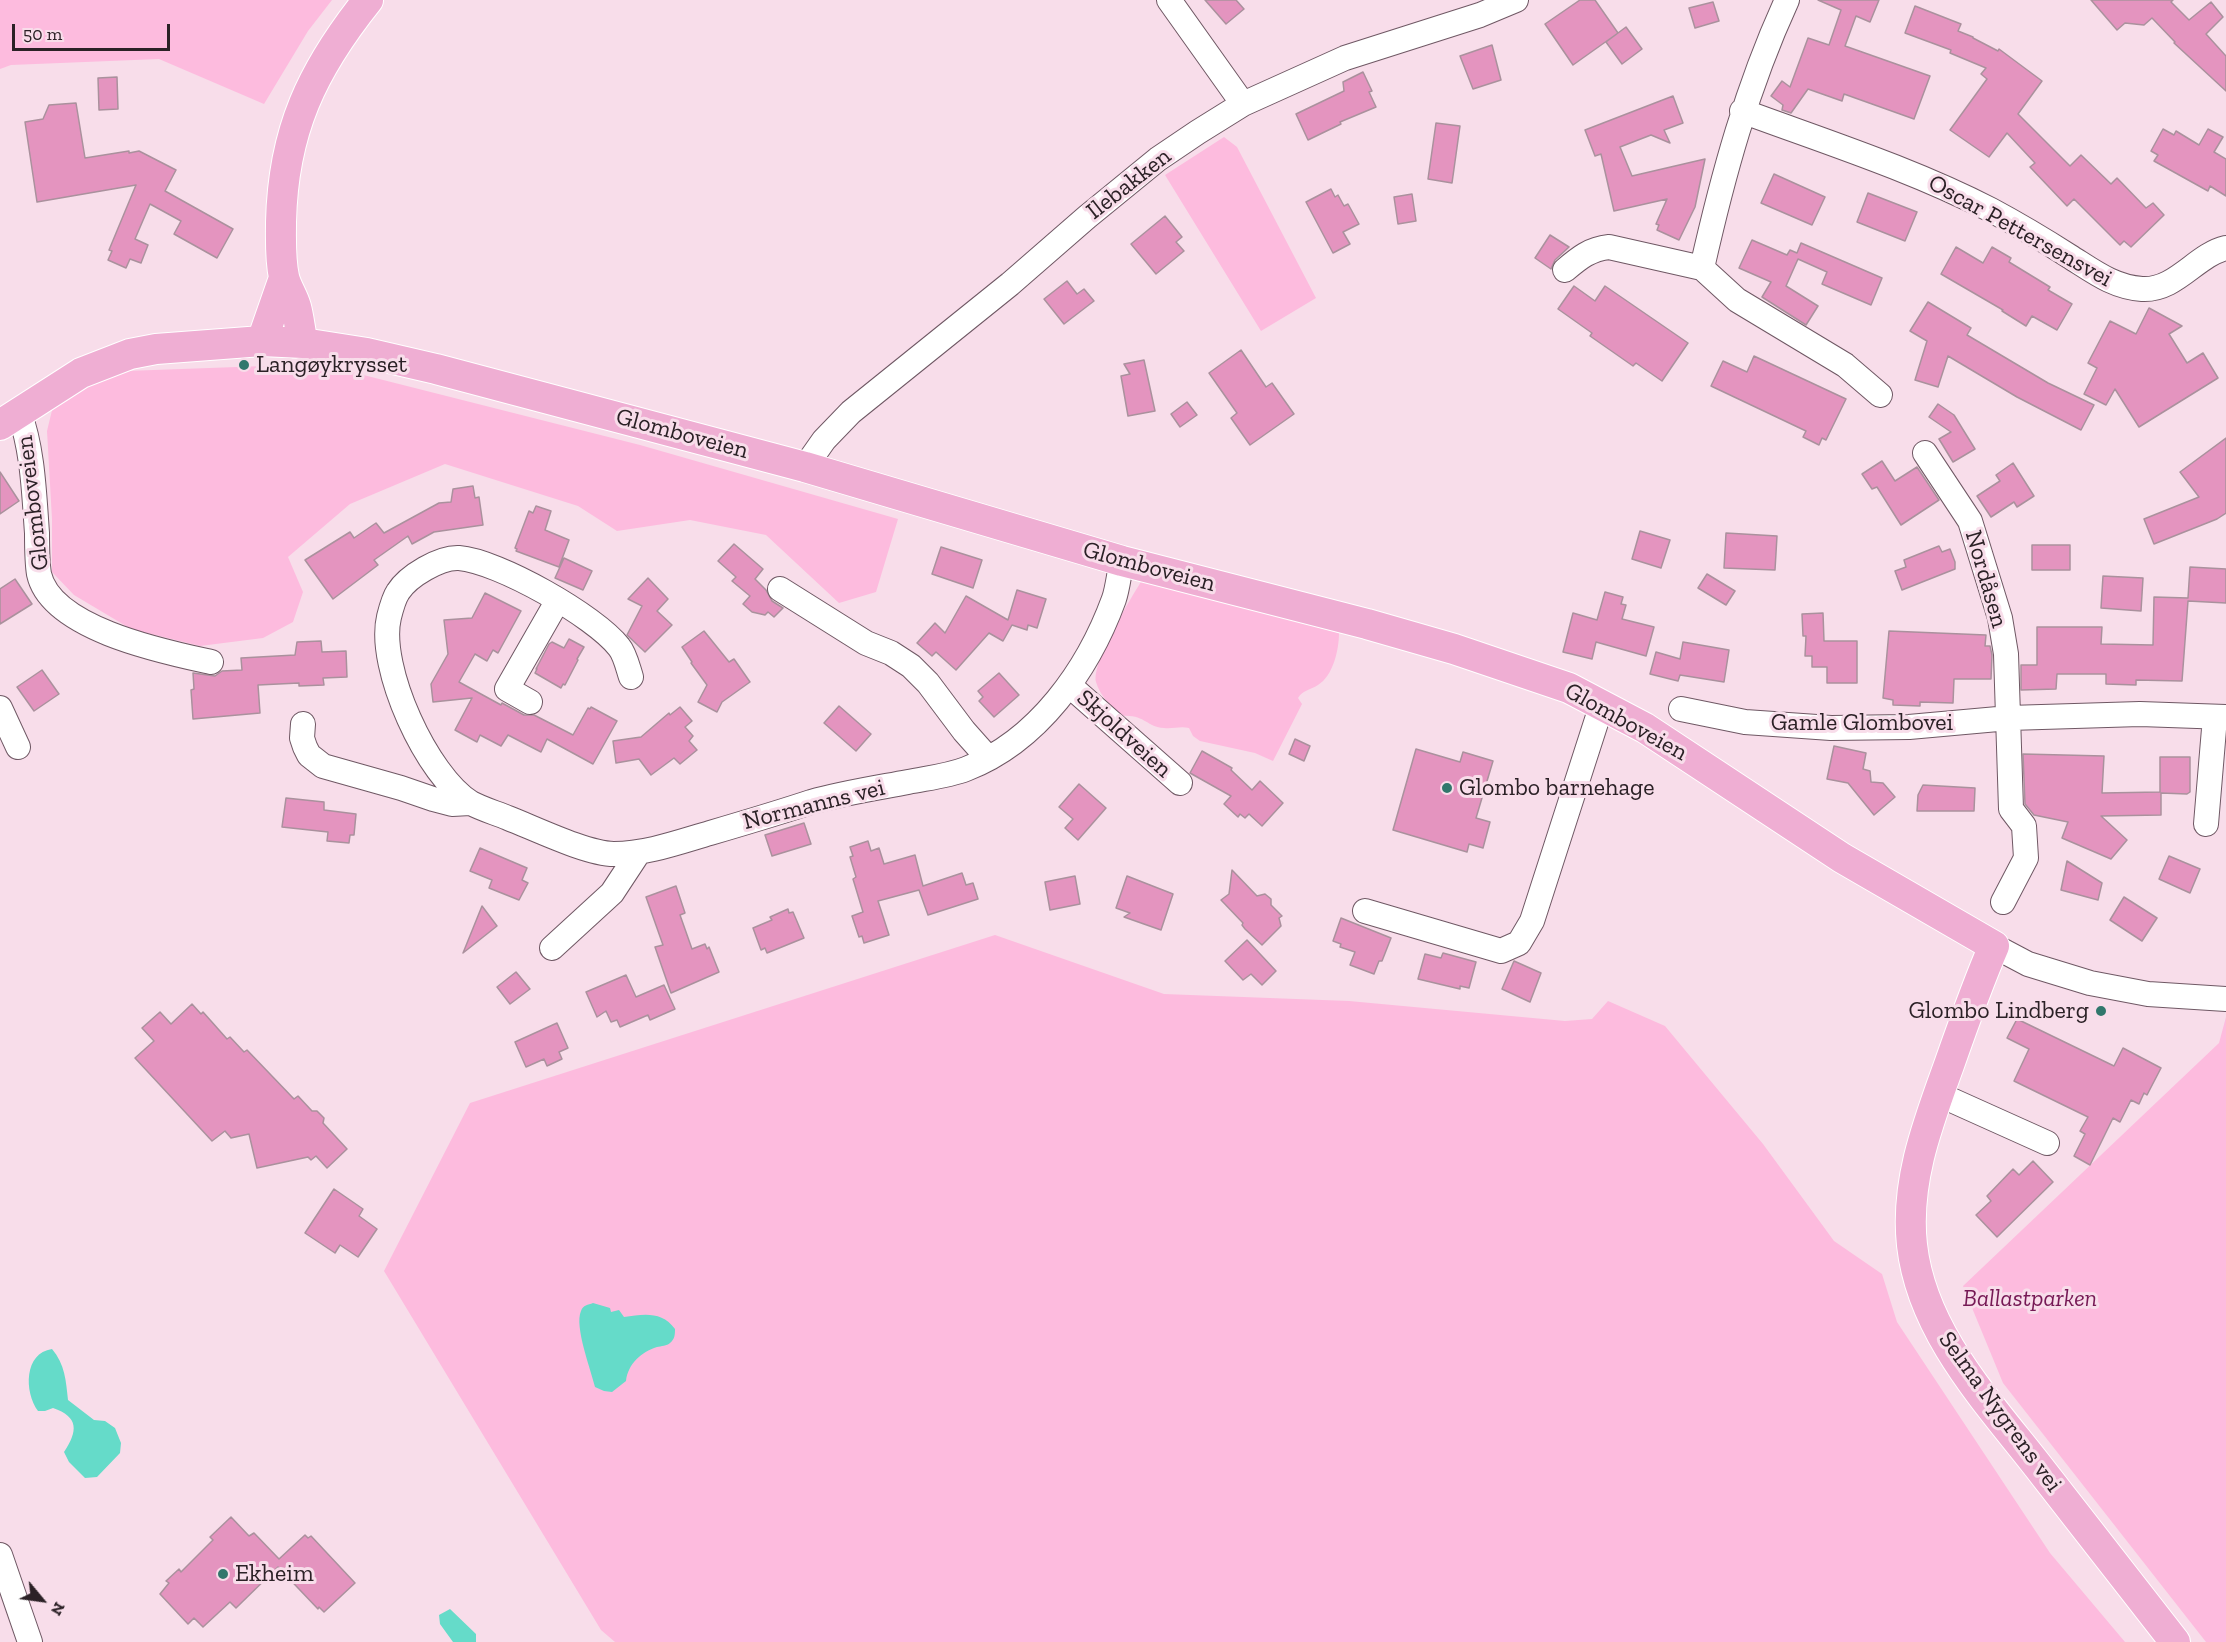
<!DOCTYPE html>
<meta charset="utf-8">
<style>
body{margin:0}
#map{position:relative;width:2226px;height:1642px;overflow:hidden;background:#f8ddea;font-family:"Zilla Slab",serif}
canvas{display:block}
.north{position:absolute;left:12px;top:1570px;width:60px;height:60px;-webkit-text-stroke:4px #f8ddea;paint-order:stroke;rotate:119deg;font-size:16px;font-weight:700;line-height:24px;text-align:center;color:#2b2126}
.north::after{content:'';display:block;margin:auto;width:21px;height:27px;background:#2b2126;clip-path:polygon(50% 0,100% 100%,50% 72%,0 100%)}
.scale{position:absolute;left:12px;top:24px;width:158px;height:27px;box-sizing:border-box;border:3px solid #2b2126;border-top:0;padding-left:8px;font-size:18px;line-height:21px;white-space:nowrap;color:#2b2126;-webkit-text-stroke:4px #f8ddea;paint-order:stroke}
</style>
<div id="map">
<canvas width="2226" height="1642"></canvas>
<div class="north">N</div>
<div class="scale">50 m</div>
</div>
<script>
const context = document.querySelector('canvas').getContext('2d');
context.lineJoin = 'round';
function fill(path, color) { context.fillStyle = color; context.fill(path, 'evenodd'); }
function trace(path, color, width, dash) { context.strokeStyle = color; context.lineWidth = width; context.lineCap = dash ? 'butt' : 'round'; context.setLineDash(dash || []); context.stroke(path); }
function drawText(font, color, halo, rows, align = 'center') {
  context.font = font + ' "Zilla Slab",serif'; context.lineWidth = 6; context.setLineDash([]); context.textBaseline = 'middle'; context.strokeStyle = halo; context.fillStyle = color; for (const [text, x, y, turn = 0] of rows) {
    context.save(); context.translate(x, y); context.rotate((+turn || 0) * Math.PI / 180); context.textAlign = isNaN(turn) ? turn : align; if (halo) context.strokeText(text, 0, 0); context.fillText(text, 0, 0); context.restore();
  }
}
fill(new Path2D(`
 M0 0H332L308 31 264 104 159 59 11 65 0 69Z
 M1224 137 1237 147 1316 298 1261 331 1165 175Z
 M320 364 640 445 898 519 876 592 839 603 766 535 690 520 617 531 578 506 445 464 350 504 288 557 303 592 293 622 263 638 200 646 131 629 74 595 52 572V519L47 431 55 398 126 371Z
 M1142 580 1339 633C1339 650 1333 676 1318 685 1310 690 1303 690 1298 698L1302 704 1273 761 1255 753 1200 741 1193 736 1189 728C1180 726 1173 729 1164 728 1146 727 1145 714 1121 716 1111 706 1100 696 1096 682 1092 661 1130 600 1142 580Z
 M995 935 1164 994 1349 1001 1565 1021 1592 1019 1608 1001 1665 1026 1763 1144 1834 1241 1882 1274 1897 1322 2050 1553 2125 1642H615L601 1630 384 1271 470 1103Z
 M2226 1017V1642H2206L2003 1383 1963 1286 2219 1043Z`), '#fdbbde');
fill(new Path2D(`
 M593 1303 610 1308 611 1312 619 1310 624 1317C644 1314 662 1311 675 1329 675 1334 675 1339 670 1343 667 1346 661 1346 657 1347 641 1352 628 1364 626 1381L612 1392 604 1391 595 1387C591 1370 574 1326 581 1311 583 1305 588 1305 593 1303Z
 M52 1349C65 1364 66 1381 68 1400L94 1420 105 1421 115 1428 121 1443 120 1453 97 1477 85 1478 69 1462 64 1452C78 1431 79 1417 53 1408L45 1411H38C24 1392 24 1353 52 1349Z
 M450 1609 476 1634V1642H453L440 1624 439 1615Z`), '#65dbc9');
const building = new Path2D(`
 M1205 0H1236L1244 9 1226 24Z
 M1580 0H1595L1618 33 1573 65 1545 24Z
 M1818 0H1879L1870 22 1856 16 1845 46 1930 76 1914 119 1844 94 1842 101 1808 89 1791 113 1782 110 1783 105 1771 96 1782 81 1790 87 1808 38 1829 45 1841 10Z
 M2091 0H2173L2171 2 2189 20 2211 2 2223 17 2206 34 2226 56V91L2174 43 2175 42 2152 18 2144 25 2125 23 2117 30Z
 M1713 2 1719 21 1695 28 1689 8Z
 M1915 6 1961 24 1958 31 1973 37V38L1998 51 1999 49 2042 81 2018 114 2070 166 2081 155 2111 184 2117 178 2146 208 2153 203 2164 215 2131 247 2124 241 2120 245 2074 199 2067 206 2030 167 2035 163 2007 133 1989 157 1950 130 1987 79 1981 74 1986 68 1950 53 1951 50 1905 33Z
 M1626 27 1642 49 1622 64 1606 42Z
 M1492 45 1501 80 1473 89 1460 56Z
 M1363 72 1372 91 1369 92 1376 107 1340 122 1341 124 1308 140 1296 114 1344 91 1343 82Z
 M117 77 118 109 99 110 98 78Z
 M1673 96 1683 123 1664 130 1670 143 1651 135 1620 147 1632 176 1705 159 1695 207 1679 240 1657 230 1659 225 1656 224 1667 199 1614 211 1601 154 1595 156 1585 130Z
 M76 103 85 158 129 151V153L139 151 176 170 165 191 233 229 217 258 174 234 181 221 150 204 135 239 148 245 141 263 130 259 126 268 108 260 112 251 109 250 136 185 37 202 25 122 43 119 49 105Z
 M1436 123 1460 126 1452 183 1428 179Z
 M2163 129 2174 135 2176 131 2199 145 2208 129 2223 137 2214 152 2226 159V196L2210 186 2208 191 2154 161 2158 155 2151 151Z
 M1774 174 1825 197 1812 225 1761 203Z
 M1331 189 1335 197 1338 195 1344 206 1348 204 1359 224 1343 232 1350 244 1333 253 1306 202Z
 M1868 193 1917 212 1905 241 1857 222Z
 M1412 194 1416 221 1398 224 1394 197Z
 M1165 216 1182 237 1176 242 1184 251 1156 274 1131 244Z
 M1550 235 1569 247 1555 260 1551 269 1535 258Z
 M1752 240 1787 255 1790 250 1797 253 1801 243 1882 278 1871 305 1822 284 1827 272 1798 259 1786 286 1818 306 1806 325 1762 297 1771 282 1739 268Z
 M1956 247 1983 263 1992 247 2011 258 2009 262 2050 287 2048 290 2072 304 2057 330 2032 316 2026 326 2002 311 2003 310 1941 274Z
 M1067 281 1077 294 1084 289 1094 301 1064 324 1044 299Z
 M1574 286 1595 301 1605 286 1688 343 1662 381 1636 363 1633 366 1590 336 1592 333 1558 309Z
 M1928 302 1971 328 1967 335 2048 383 2094 405 2081 430 2017 397 1948 356 1938 387 1915 380 1927 341 1910 331Z
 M2149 308 2182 326 2169 334 2187 363 2203 353 2218 378 2139 427 2115 389 2106 405 2084 394 2097 368 2088 363 2110 321 2136 334Z
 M1241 350 1266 387 1272 383 1294 414 1250 445 1231 418 1237 413 1209 373Z
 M1754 356 1846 399 1826 440 1822 438 1819 445 1803 437 1806 431 1711 386 1723 361 1747 372Z
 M1144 360 1155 411 1128 416 1121 376 1130 374 1124 364Z
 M1187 402 1197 415 1180 427 1171 414Z
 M1938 404 1954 415 1975 449 1953 462 1939 439 1951 432 1929 417Z
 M2226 438V513L2217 519 2154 544 2144 519 2199 497 2180 472Z
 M1882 461 1895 481 1917 467 1939 500 1901 525 1877 487 1872 489 1862 474Z
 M2013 463 2034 496 2017 507 2014 502 1991 517 1977 496 2000 481 1996 475Z
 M0 472 19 501 0 514Z
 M473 486 475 498 479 497 483 525 434 532 412 544 408 536 374 560 378 565 333 599 305 560 350 532 354 538 376 523 384 533 439 503 451 502 453 489Z
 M536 506 551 511 545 530 569 540 559 567 516 551 517 549 515 548 529 511 533 513Z
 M1640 531 1670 540 1661 568 1632 559Z
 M1726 533 1777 536 1775 570 1724 568Z
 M734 544 763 569 755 579 766 590 772 601 783 608 774 617 768 612 765 615 752 612 743 604 750 596 732 581 736 577 718 561Z
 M2032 545H2070V570H2032Z
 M1939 546 1942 552 1950 549 1955 562V569L1902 590 1895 571 1906 567 1904 560Z
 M941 547 982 560 973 588 932 574Z
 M564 558 592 571 583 590 555 578Z
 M2190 567 2226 569V603L2188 601 2182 681 2136 680V685L2106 684V674H2057L2056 689 2021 690V665H2037V627H2102L2101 644 2153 645 2154 597 2188 598Z
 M1707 574 1735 591 1726 605 1698 588Z
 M2103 576 2143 578 2141 611 2101 608Z
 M648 578 668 599 657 611 672 625 645 652 627 635 642 606 628 599Z
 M15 579 32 604 0 624V589Z
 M1017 590 1046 599 1037 628 1028 625 1027 630 1012 625 1003 641 989 633 956 670 936 652 932 656 917 643 935 623 945 633 966 596 1008 620Z
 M1605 592 1623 597 1621 604 1626 605 1622 619 1654 627 1646 656 1596 642 1592 659 1563 652 1573 613 1597 620Z
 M485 593 521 611 498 653 493 650 487 661 475 654 459 682 501 705 502 703 524 715H534L573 735 588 708 590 709 591 707 617 721 593 764 547 739 541 752 508 735 501 746 480 735 477 742 455 730 472 698 433 702 431 684 448 654 444 620 472 618Z
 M1823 613 1824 641H1857V683H1827V667H1812V656H1805L1806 636H1803L1802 614Z
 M704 631 729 662 734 659 750 682 722 702 717 712 698 702 707 685 691 663 692 662 682 647Z
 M1889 631 1986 635 1985 646H1990L1992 655 1991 679H1954L1953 703 1920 702V706L1893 705V700L1883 698Z
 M569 639 584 647 577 659 578 660 565 685 563 684 561 688 535 673 537 669H536L549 644 552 642 564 648Z
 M321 641 322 652 346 651 347 677 323 678 324 685 299 686V683L258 685 260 713 193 719 191 690 194 689 193 673 215 676 222 671 242 670 241 658 295 655 297 642Z
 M1683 642 1729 650 1724 682 1680 675 1678 681 1650 674 1656 652 1680 659Z
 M42 670 59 694 34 711 17 687Z
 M999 673 1019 695 994 717 979 701 983 697 978 691Z
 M839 706 871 734 856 751 824 723Z
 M680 707 692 721 685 727 693 736 689 741 697 750 680 764 674 758 651 775 639 759 616 763 613 741 641 737 669 713 670 715Z
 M1295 739 1310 746 1304 761 1289 754Z
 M1834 746 1866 753 1863 769 1870 771 1871 782 1883 783 1895 797 1874 815 1848 783 1827 779Z
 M1416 749 1460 762 1463 752 1493 761 1476 818 1490 822 1483 848 1469 844 1467 852 1393 830Z
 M1202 751 1232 768 1231 770 1252 790 1260 781 1283 803 1262 826 1249 814 1245 818 1240 814 1238 817 1224 804 1231 796 1190 773Z
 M2023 754 2104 756 2102 793 2160 792V757H2190V792L2187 794 2161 793V815L2101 816 2127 840 2111 859 2062 838 2068 822 2034 815 2025 804Z
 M1079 784 1106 808 1078 840 1065 828 1073 819 1059 807Z
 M1923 785 1975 788 1974 811H1917L1918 795Z
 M286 798 324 802V810L356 814 354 835H350L349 843 327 841 328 832 282 827Z
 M804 823 811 844 772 856 765 835Z
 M868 841 871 851 879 848 884 864 915 855 923 886 962 873 966 885 973 883 978 899 928 915 919 890 878 901 889 935 864 943 862 936 859 937 852 916 863 912 853 879 856 877 850 857 853 856 850 847Z
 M480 848 527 868 522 880 528 883 519 900 489 888 492 880 470 871Z
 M2169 856 2200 869 2190 893 2159 879Z
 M2067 861 2102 883 2098 900 2061 890Z
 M1232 870 1257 896 1265 894 1271 899V905L1282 916 1279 918 1281 926 1262 945 1245 929 1242 925 1243 923 1221 900 1229 894Z
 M1075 876 1080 904 1050 910 1045 882Z
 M1127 876 1173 894 1161 930 1124 917 1130 913 1116 908Z
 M676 886 685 913 680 915 692 949 705 944 707 949 709 947 719 972 671 993 655 947 663 945 646 897Z
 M2124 897 2157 918 2142 941 2110 920Z
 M482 906 497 926 463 953Z
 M788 909 789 913 793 912 804 938 767 953 765 948 761 950 753 928 772 920 770 917Z
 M1341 918 1391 938 1382 961H1379L1374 974 1350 965 1355 952 1340 947 1341 944 1333 941Z
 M1247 940 1276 971 1262 985 1251 974 1243 980 1225 961Z
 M1443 953 1476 962 1469 988 1460 986V989L1418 979 1425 954 1441 958Z
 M1514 961 1541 973 1530 1002 1502 989Z
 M516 972 530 989 510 1004 497 987Z
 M626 975 636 997 664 985 675 1009 650 1020 648 1015 620 1027 617 1020 611 1022 606 1011 597 1017 586 992Z
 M192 1004 201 1014 203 1012 227 1039 230 1037 244 1052 247 1050 294 1099 298 1096 312 1111H317L324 1118 323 1123 347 1149 327 1168 316 1156 311 1160 308 1157 257 1168 249 1134 231 1138 225 1131 212 1141 135 1058 154 1041 142 1028 160 1012 171 1024Z
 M2017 1019 2114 1066 2123 1048 2161 1068 2147 1095 2144 1093 2139 1104 2131 1100 2120 1122 2113 1118 2090 1165 2074 1156 2085 1134 2080 1131 2088 1117 2014 1081 2029 1049 2007 1038Z
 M557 1023 568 1048 559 1052 562 1059 547 1066 544 1059 526 1067 515 1042Z
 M2033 1161 2053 1182 1997 1237 1976 1215 1991 1201 1987 1196 2013 1169 2019 1175Z
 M334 1189 363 1209 359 1216 377 1229 358 1257 340 1245 335 1253 305 1233Z
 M231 1517 249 1536 254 1533 279 1559 305 1535 308 1538 311 1536 355 1583 324 1612 319 1607 318 1609 278 1567 236 1608 230 1602 203 1627 194 1618 188 1624 160 1594 169 1583 166 1581 179 1569 181 1572 213 1540 210 1537Z`);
fill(building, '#e494bf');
trace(building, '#aa919d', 1.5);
const minor = new Path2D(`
 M1169 0 1243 104
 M1787 0C1747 87 1723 175 1702 268L1737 300 1845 365 1880 395
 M1742 111C1826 142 1911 169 1991 210 2017 224 2044 240 2069 256 2093 271 2113 287 2142 289 2176 291 2196 255 2226 248
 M1565 270C1579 258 1590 249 1609 247L1702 268
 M19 412C33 450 34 493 37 533 37 547 37 562 39 574 51 629 165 652 211 662
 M1925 453 1970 521 2000 618 2006 654 2011 809 2024 826 2026 858 2003 902
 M805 467 824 440 851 412 1010 284 1087 217 1158 159 1198 132 1243 104 1345 58 1480 15 1516 0
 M780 589 866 643 891 653 911 666 928 683 964 731 988 758
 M631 677C628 668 625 654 619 647 595 616 498 561 459 558 440 557 408 576 398 592 394 598 391 609 389 617 377 667 427 776 471 803 482 809 496 813 508 818 534 828 587 854 614 854 646 854 679 842 710 833 744 823 778 813 811 802 843 793 876 788 908 782 928 778 948 776 966 769 1038 741 1088 670 1114 599 1118 587 1119 573 1122 561
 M1069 685 1180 783
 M530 702 507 689 558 600
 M0 708 18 747
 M1681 709 1745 722 1831 728 1909 727 2009 718 2140 714 2226 717
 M303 724 302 738 305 747 309 755 323 766 401 788 433 799 452 804 470 803
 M2206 824 2215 717
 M1365 911 1501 951 1519 943 1532 921 1602 704
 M1994 946 2028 964 2090 983 2148 994 2226 999
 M552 948 612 893 639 852
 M1938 1094 2047 1143
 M0 1555 30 1642`);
const major = new Path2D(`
 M262 341 284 278
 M303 343C300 331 299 318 296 307 293 296 286 287 284 277 280 259 281 240 281 222 283 131 312 70 368 0
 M0 425 81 373 130 354 156 349 262 341 303 343 367 353 436 369 805 467 1122 561 1367 624 1454 649 1569 688 1645 728 1842 858 1994 946C1977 985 1963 1025 1949 1065 1928 1123 1905 1182 1912 1245 1922 1335 1991 1405 2044 1474 2087 1530 2131 1586 2175 1642`);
trace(minor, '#6f5864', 26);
trace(major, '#fff', 32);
trace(minor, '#fff', 24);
trace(major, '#efaed3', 30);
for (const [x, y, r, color] of [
 [244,365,6,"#31776c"],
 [1447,788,6,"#31776c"],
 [2101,1011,6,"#31776c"],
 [223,1574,6,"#31776c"]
]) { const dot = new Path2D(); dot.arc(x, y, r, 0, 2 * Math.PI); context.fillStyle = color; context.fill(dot); trace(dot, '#f8ddea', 2); }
drawText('24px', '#2b2126', '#f8ddea', [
 ["Ilebakken",1129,184,-38],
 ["Oscar Pettersensvei",2020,231,29],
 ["Glomboveien",682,434,15],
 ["Glomboveien",33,503,-97],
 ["Glomboveien",1149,567,15],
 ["Nordåsen",1986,579,74],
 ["Glomboveien",1626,722,29],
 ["Gamle Glombovei",1862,723],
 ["Skjoldveien",1124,734,42],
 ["Normanns vei",814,805,-14],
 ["Selma Nygrens vei",2000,1412,54]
]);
drawText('24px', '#2b2126', '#f8ddea', [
 ["Langøykrysset",256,365],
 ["Glombo barnehage",1459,788],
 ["Glombo Lindberg",2089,1011,"right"],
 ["Ekheim",235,1574]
], 'left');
drawText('italic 24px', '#761955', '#f8ddea', [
 ["Ballastparken",2030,1299]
]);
</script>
